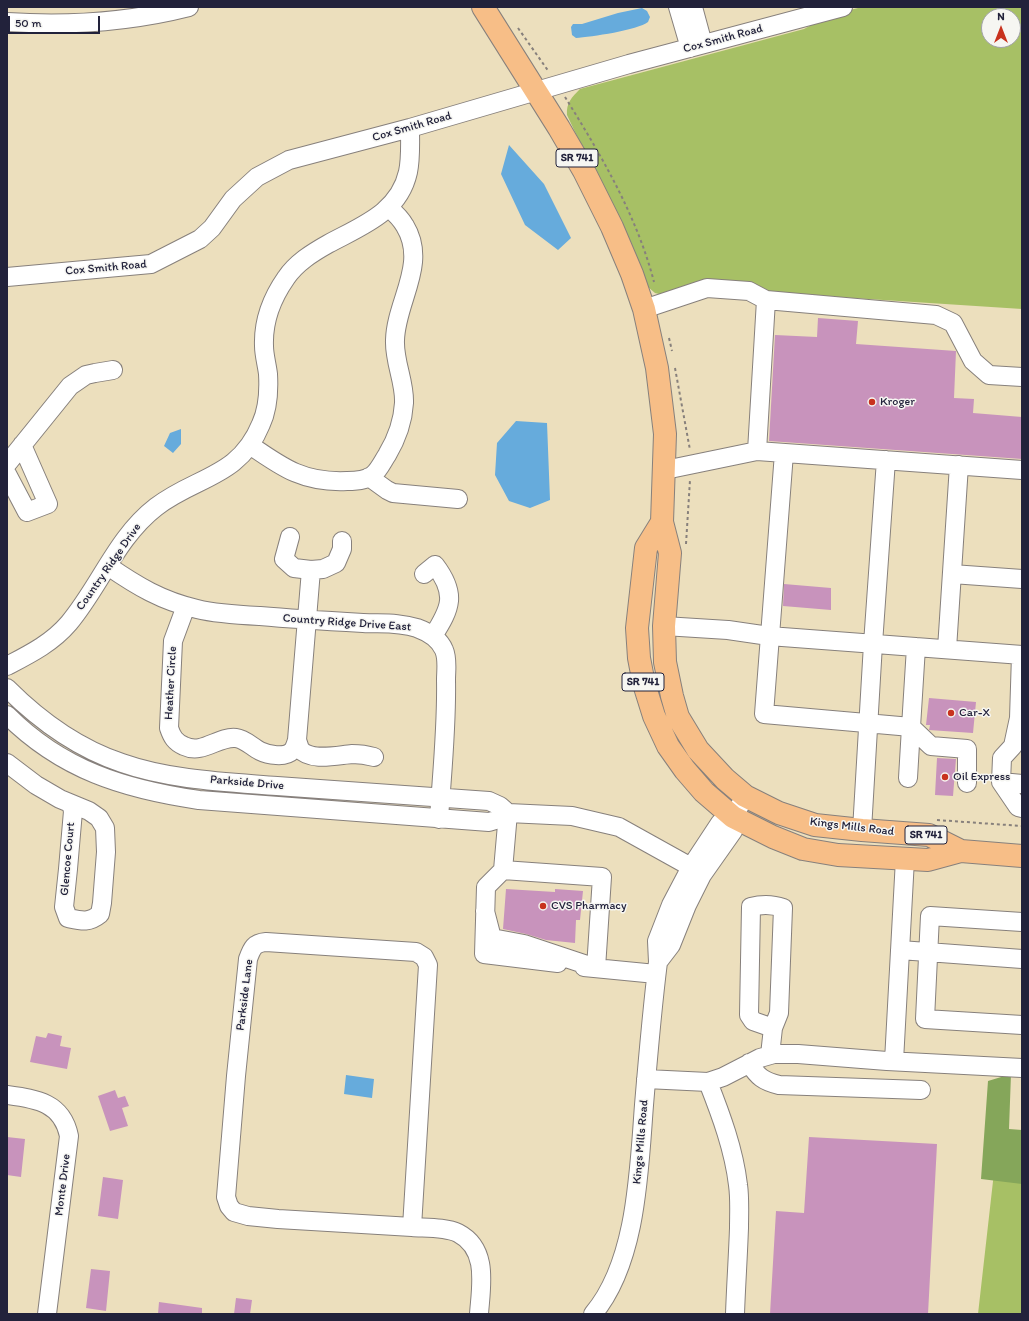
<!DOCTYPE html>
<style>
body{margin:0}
#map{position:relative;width:1029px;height:1321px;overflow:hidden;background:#ecdfbd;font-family:Itim,sans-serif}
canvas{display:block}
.frame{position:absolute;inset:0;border:8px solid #22223b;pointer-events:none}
.north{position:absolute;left:981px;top:8px;width:40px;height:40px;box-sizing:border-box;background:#f6f6f2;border:1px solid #a1a1a9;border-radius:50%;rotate:0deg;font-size:11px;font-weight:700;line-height:16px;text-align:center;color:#22223b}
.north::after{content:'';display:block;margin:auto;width:14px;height:18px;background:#c8321e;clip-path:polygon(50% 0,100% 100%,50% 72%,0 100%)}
.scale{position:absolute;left:8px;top:16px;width:92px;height:18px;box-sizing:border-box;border:2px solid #22223b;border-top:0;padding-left:5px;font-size:12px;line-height:14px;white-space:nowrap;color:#22223b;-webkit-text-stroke:3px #f6f6f2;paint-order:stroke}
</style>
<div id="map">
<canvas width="1029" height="1321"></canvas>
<div class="frame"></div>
<div class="north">N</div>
<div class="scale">50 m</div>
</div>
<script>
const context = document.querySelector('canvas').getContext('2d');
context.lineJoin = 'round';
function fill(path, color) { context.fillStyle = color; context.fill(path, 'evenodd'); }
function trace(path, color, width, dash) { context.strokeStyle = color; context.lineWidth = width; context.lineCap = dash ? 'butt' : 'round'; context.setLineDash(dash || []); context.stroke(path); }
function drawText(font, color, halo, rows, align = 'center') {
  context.font = font + ' Itim,sans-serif'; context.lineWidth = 3; context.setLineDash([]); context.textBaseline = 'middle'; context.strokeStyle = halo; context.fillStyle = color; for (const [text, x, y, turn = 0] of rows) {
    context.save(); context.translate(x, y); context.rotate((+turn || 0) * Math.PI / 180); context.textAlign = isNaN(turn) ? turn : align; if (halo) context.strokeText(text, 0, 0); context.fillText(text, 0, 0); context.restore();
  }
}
fill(new Path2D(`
 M862 7H1022V309L760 292 663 295 655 293 648 287 567 115C566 103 572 97 580 89L804 29 830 15ZM989 16H1013V40H989Z
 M998 1137 1022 1138V1314H978Z`), '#a7c065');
fill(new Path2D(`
 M1011 1074 1009 1129 1022 1130V1184L981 1179 988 1081Z`), '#85a65a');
fill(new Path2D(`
 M642 8 647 11 650 17 648 22C638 30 591 37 576 38L572 35 571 27 573 24H582L618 13Z
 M509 145 544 184 571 238 558 250 525 225 501 174Z
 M516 421 547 423 550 500 530 508 509 501 495 475 497 443Z
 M181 429V444L173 453 164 446 170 433Z
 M346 1075 374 1079 372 1098 344 1094Z`), '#66abdc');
fill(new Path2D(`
 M818 318 858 321 856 344 956 351 954 398 974 399 973 413 1022 417V459L769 441 775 335 817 337Z
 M784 584 831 588V610L783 606Z
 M929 698 976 702 973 733 929 730 930 725H926Z
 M937 758 956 759 953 796 935 795Z
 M506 889 555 892V889L583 891 580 920H576L575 943 546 940 526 934 503 929Z
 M48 1033 62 1036 60 1046 71 1048 67 1069 30 1062 36 1036 46 1038Z
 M115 1090 118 1098 125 1096 129 1106 122 1108 128 1126 110 1131 98 1096Z
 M7 1137 25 1139 21 1177 7 1175Z
 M809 1137 937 1144 928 1314H770L776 1211 804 1213Z
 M103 1177 123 1180 118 1219 98 1216Z
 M91 1269 110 1271 106 1311 86 1308Z
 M236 1298 252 1300 250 1314H234Z
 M159 1302 202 1308V1314H158Z`), '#c893bc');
const minor = new Path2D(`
 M678 7 690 48
 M693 7 703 44
 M7 22C68 26 130 22 189 7
 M7 277 151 264 200 239 212 228 233 199 257 177 289 160 410 128 629 64 843 7
 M644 309 707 288 749 291 766 300 936 315 953 323 973 361 989 375 1022 377
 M250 445C283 468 304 483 347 481 355 481 367 480 373 475 379 470 383 461 387 455 396 440 403 421 404 403 405 382 394 362 395 340 396 301 428 264 405 226 401 219 395 213 389 208
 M757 451 766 300
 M784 453 764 714 911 727 916 647
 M7 464 70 386 86 375 95 373 113 370
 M665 470 757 451 1022 470
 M7 474 27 512 48 504 22 445
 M369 477 387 490 393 493 458 499
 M290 537 284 559 294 568 311 570 323 569 336 563 342 549V541
 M108 566C137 586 162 601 197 609 217 614 239 615 260 616 294 619 328 621 363 623 380 624 399 622 417 628 428 632 439 638 444 650 448 659 446 670 446 680 447 726 442 772 439 819
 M311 570 297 740C298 743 299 746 300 749 310 762 338 755 352 754 360 754 367 755 374 757
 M424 574 435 565C457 594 451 608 433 636
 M952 574 1022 579
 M186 606 173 641 169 728C172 737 175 742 184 746 203 755 218 736 236 738 245 739 252 747 260 751 268 755 285 758 292 751 295 748 296 743 297 740
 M664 626 728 630 769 636 1022 655
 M947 649 959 465
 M1021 655 1019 718 1022 719
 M7 666C30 654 52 643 69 623 100 586 117 537 156 507 196 476 239 478 261 424 268 409 269 391 268 374 267 365 264 355 264 346 263 321 272 298 286 278 296 263 312 253 328 244 361 226 399 213 408 172 411 158 410 143 410 128
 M7 688C40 721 77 748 122 763 170 780 227 782 277 786 348 791 418 796 489 801L500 806 508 813 572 816 619 827 691 867
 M7 715C62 770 124 789 199 800L489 822 499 819 508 813
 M1019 718 1013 746 1002 758 1001 782 1018 807 1022 808
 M911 727 931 746 967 749V783
 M7 763 36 785 60 799 89 811 99 818 105 828 106 852 102 903 100 914C89 923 82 921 68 918L64 907 68 869 73 811 71 804
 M908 778 911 727
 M1001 782 1022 784
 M508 813 503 870 486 887 484 954 558 963
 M862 830 873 644 886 460
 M485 911 492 938 524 944 596 968 602 877 503 870
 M1022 922 930 916 925 1019 1022 1025
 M266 942 416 952 424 957 428 965 412 1227 278 1219 248 1216 234 1212 229 1206 226 1197 236 1076 248 959C252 948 254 943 266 942Z
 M900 950 1022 959
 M658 962 671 945 687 905 702 875 733 831 731 822 745 796
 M584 967 656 974
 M770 1055 773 1028 779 1013 783 908C772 904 762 904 751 907L749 1015 753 1021 773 1028
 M894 1061 905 859
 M749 1063C758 1077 763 1081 779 1085L921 1090
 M646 1079 708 1082 723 1077 760 1058 774 1054H798L887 1061 1022 1068
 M708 1082C721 1115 734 1150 738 1185 740 1199 739 1214 739 1228 738 1257 736 1285 735 1314
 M7 1095C36 1099 62 1102 69 1136L47 1314
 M412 1227C425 1228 446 1227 458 1233 489 1249 481 1286 479 1314
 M593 1314C637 1262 639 1170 644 1105 648 1057 652 1009 658 962L657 941 671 905 691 867 720 823 731 822`);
const major = new Path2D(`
 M483 7 559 128 584 171 612 227 632 274 644 309 657 368 665 434 662 522 670 553 664 626 665 662 672 696 678 717 698 750 725 779 745 796 779 813 815 825 862 830 929 835 961 851
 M662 522 646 548 637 628 639 658 644 684 654 716 668 746 685 770 704 792 733 817 773 837 803 849 838 855 928 860 961 851 1022 856`);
trace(minor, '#87807c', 20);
trace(major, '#87807c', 24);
trace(new Path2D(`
 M518 28 549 72
 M565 97C601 155 637 216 654 282
 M669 338 672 351
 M675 368 690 450
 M686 544 690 480
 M937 820 1022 826`), '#87807c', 2, [3, 3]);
trace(minor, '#fff', 18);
trace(major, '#f7be87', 22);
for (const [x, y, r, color] of [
 [872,402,4,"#c8321e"],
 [951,713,4,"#c8321e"],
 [945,777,4,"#c8321e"],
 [543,906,4,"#c8321e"]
]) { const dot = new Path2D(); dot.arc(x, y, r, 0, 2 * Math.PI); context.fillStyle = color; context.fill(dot); trace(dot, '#f6f6f2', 1.5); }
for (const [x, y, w] of [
 [577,158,42],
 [643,682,42],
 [926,835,42]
]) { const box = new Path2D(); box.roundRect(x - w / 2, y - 9, w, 18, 3); context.fillStyle = '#f6f6f2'; context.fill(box); trace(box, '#22223b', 1); }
drawText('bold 11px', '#22223b', null, [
 ["SR 741",577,158],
 ["SR 741",643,682],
 ["SR 741",926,835]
]);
drawText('12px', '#22223b', '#f6f6f2', [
 ["Cox Smith Road",723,39,-15],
 ["Cox Smith Road",412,127,-16],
 ["Cox Smith Road",106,268,-5],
 ["Country Ridge Drive",109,567,-55],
 ["Country Ridge Drive East",347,623,4],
 ["Heather Circle",171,683,-87],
 ["Parkside Drive",247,783,5],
 ["Kings Mills Road",852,827,7],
 ["Glencoe Court",68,859,-85],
 ["Parkside Lane",245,995,-83],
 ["Kings Mills Road",641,1142,-85],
 ["Monte Drive",63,1185,-83]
]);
drawText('12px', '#22223b', '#f6f6f2', [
 ["Kroger",880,402],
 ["Car-X",959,713],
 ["Oil Express",953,777],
 ["CVS Pharmacy",551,906]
], 'left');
</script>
